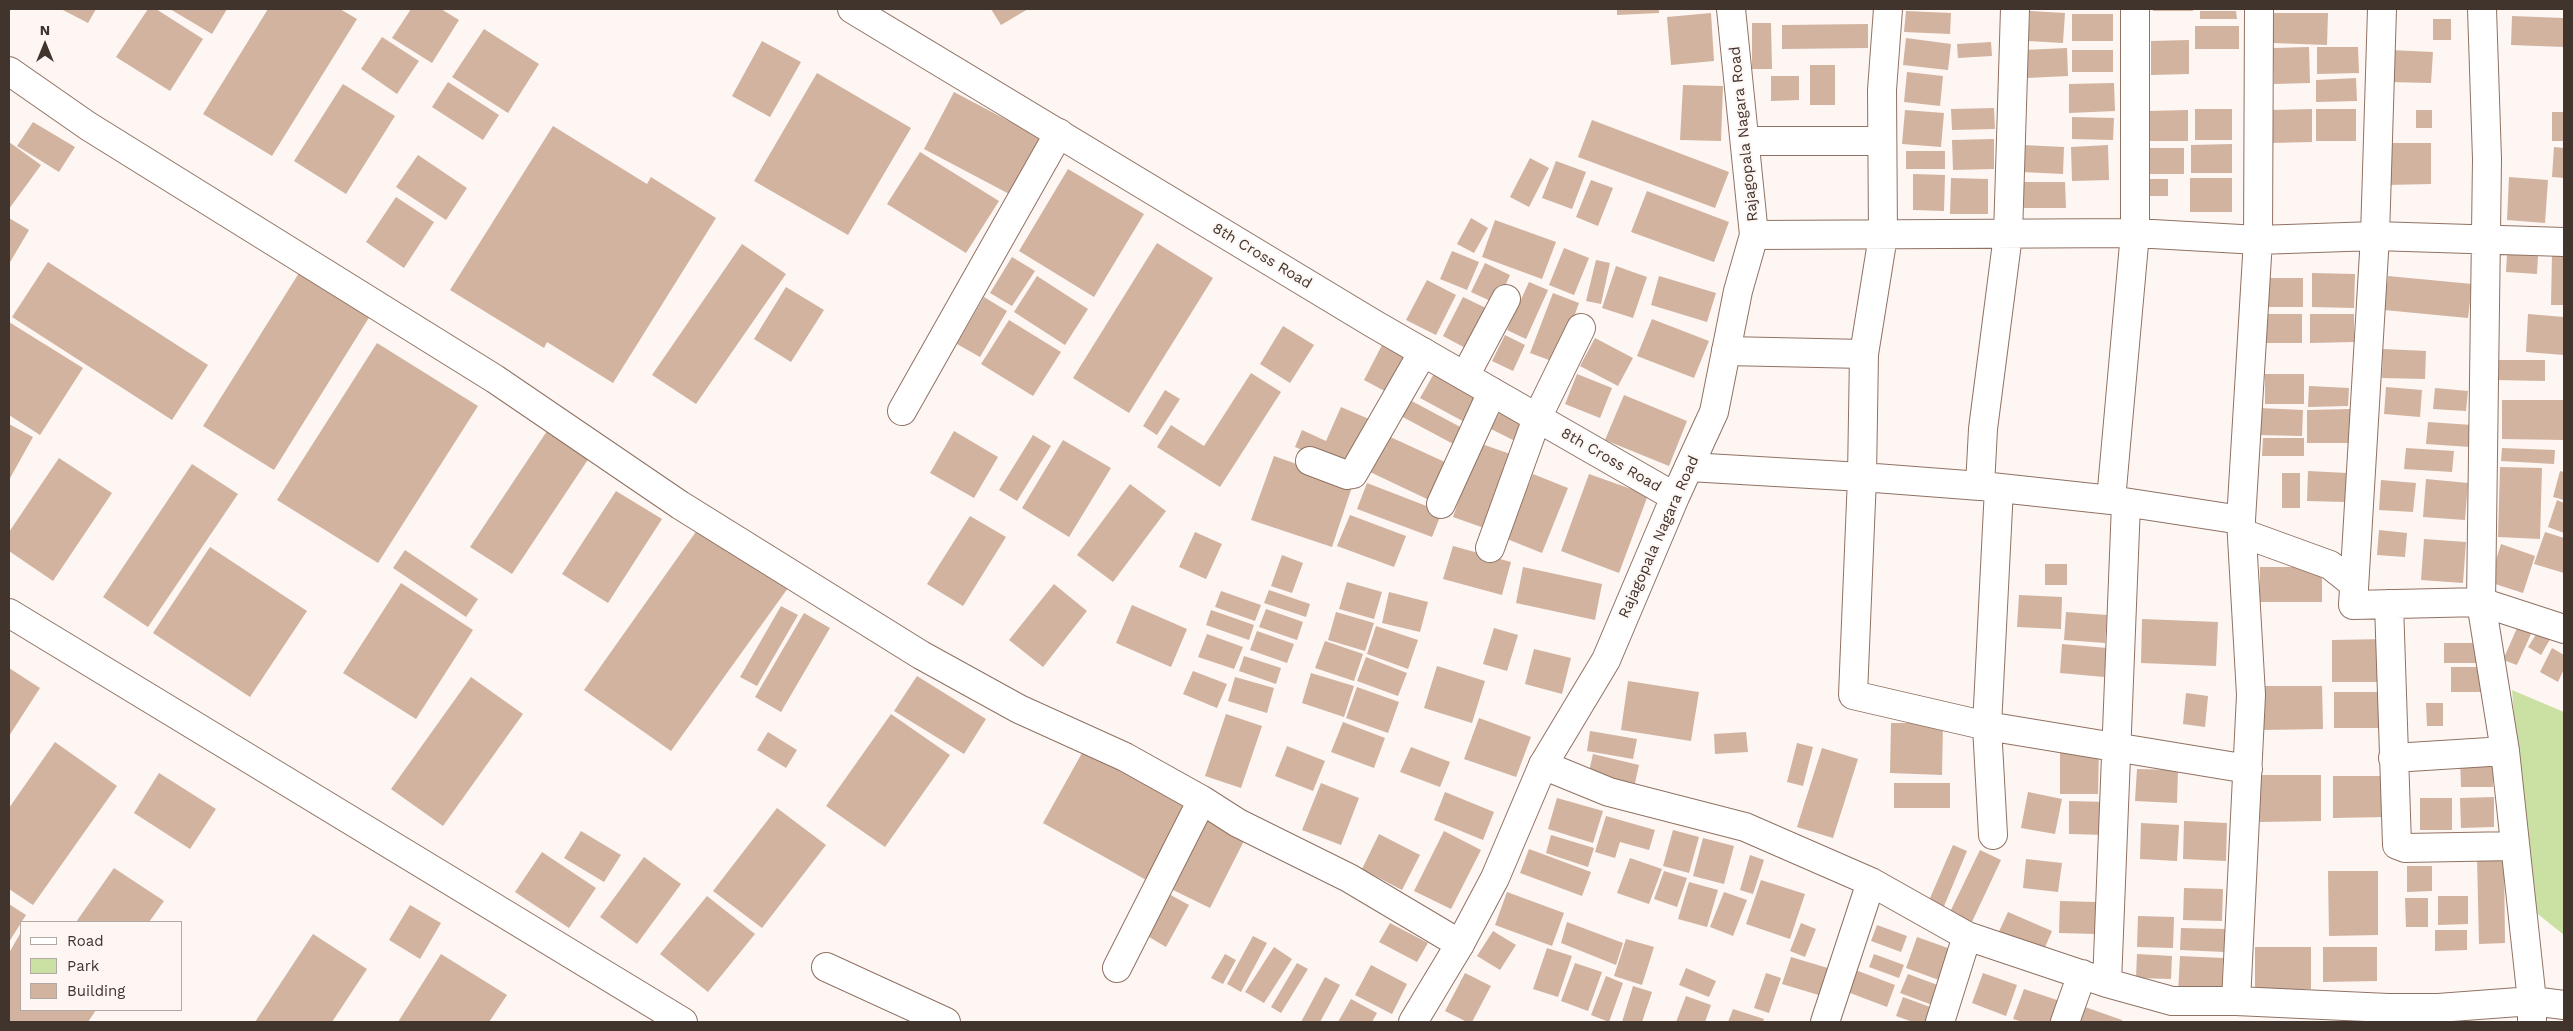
<!DOCTYPE html>
<style>
body{margin:0}
#map{position:relative;width:2573px;height:1031px;overflow:hidden;background:#fdf6f3;font-family:"Work Sans",sans-serif}
canvas{display:block}
.frame{position:absolute;inset:0;border:10px solid #41342d;pointer-events:none}
.legend{position:absolute;left:20px;top:921px;width:162px;height:90px;box-sizing:border-box;background:#fdf6f3;border:1px solid #b2a8a4;margin:0;padding:6px 9px;list-style:none;font-size:15px;color:#41342d}
.legend li{display:flex;align-items:center;gap:10px;height:25px}
.legend b{width:25px;border:1px solid #b2a8a4}
.north{position:absolute;left:20px;top:20px;width:50px;height:50px;-webkit-text-stroke:4px #fdf6f3;paint-order:stroke;rotate:0deg;font-size:14px;font-weight:700;line-height:20px;text-align:center;color:#41342d}
.north::after{content:'';display:block;margin:auto;width:18px;height:22px;background:#41342d;clip-path:polygon(50% 0,100% 100%,50% 72%,0 100%)}
</style>
<div id="map">
<canvas width="2573" height="1031"></canvas>
<div class="frame"></div>
<ul class="legend">
<li><b style="height:6px;background:#fff"></b>Road</li>
<li><b style="height:14px;background:#cbe1a4"></b>Park</li>
<li><b style="height:14px;background:#d1b3a0"></b>Building</li>
</ul>
<div class="north">N</div>
</div>
<script>
const context = document.querySelector('canvas').getContext('2d');
context.lineJoin = 'round';
function fill(path, color) { context.fillStyle = color; context.fill(path, 'evenodd'); }
function trace(path, color, width, dash) { context.strokeStyle = color; context.lineWidth = width; context.lineCap = dash ? 'butt' : 'round'; context.setLineDash(dash || []); context.stroke(path); }
function drawText(font, color, halo, rows, align = 'center') {
  context.font = font + ' "Work Sans",sans-serif'; context.lineWidth = 4; context.setLineDash([]); context.textBaseline = 'middle'; context.strokeStyle = halo; context.fillStyle = color; for (const [text, x, y, turn = 0] of rows) {
    context.save(); context.translate(x, y); context.rotate((+turn || 0) * Math.PI / 180); context.textAlign = isNaN(turn) ? turn : align; if (halo) context.strokeText(text, 0, 0); context.fillText(text, 0, 0); context.restore();
  }
}
fill(new Path2D(`
 M2512 690 2564 712V935L2529 907Z`), '#cbe1a4');
fill(new Path2D(`
 M61 9H96L88 23Z
 M148 9H156L203 39 170 91 116 57Z
 M170 9H227L212 34Z
 M268 9H340L357 19 272 156 203 114Z
 M411 9H441L459 20 432 63 392 38Z
 M991 9H1028L1001 25Z
 M1617 9H1659V13L1617 15Z
 M2153 9H2193V11H2153Z
 M1906 11 1951 13 1950 34 1904 32Z
 M2030 11 2065 13 2063 43 2028 41Z
 M2200 11H2236L2237 19H2200Z
 M1711 13 1714 61 1671 65 1667 17Z
 M2274 13H2328L2327 45 2273 43Z
 M2072 14H2113V41H2072Z
 M2512 16 2564 18V47L2511 45Z
 M2433 19H2451V40H2433Z
 M1752 23H1771L1772 69H1752Z
 M1868 24V48L1782 49V25Z
 M2195 26H2239V49H2195Z
 M484 29 539 64 508 113 452 77Z
 M382 37 419 61 397 94 361 69Z
 M1906 38 1951 44 1948 70 1903 65Z
 M2189 40V74L2151 75V41Z
 M762 41 801 62 770 117 732 96Z
 M1991 42 1992 56 1958 58 1957 44Z
 M2309 47 2310 83 2274 84 2273 48Z
 M2317 47H2358L2359 73 2317 74Z
 M2067 48 2068 76 2027 78 2025 50Z
 M2072 50H2113V72H2072Z
 M2390 50 2433 52 2431 83 2389 82Z
 M1810 65H1835V105H1810Z
 M1907 72 1943 76 1940 106 1904 102Z
 M817 73 911 128 848 235 754 181Z
 M1771 76H1799V100L1771 101Z
 M2356 78 2357 101 2316 102V80Z
 M448 82 499 115 483 140 432 107Z
 M2114 83 2115 111 2069 113V84Z
 M343 84 395 116 346 194 294 161Z
 M1683 85 1723 86 1721 141 1680 140Z
 M954 92 1043 139 1013 196 924 149Z
 M1994 108 1995 129 1952 130 1951 109Z
 M2195 109H2232V140H2195Z
 M2312 109V142L2270 143 2269 110Z
 M2316 109H2356V141H2316Z
 M1905 110 1944 113 1941 147 1902 144Z
 M2188 110V141H2148V111Z
 M2416 110H2432V128H2416Z
 M2552 112H2564V141H2552Z
 M2072 117 2114 118 2113 140 2072 139Z
 M1592 120 1729 172 1715 208 1578 157Z
 M33 122 75 147 59 172 17 146Z
 M553 126 647 184 651 177 716 218 613 383 547 342 544 348 450 290Z
 M1994 139V169L1953 170 1952 140Z
 M9 142 41 165 9 209Z
 M2387 143H2431V184L2387 185Z
 M2232 144V173H2191V145Z
 M2023 145 2064 147 2063 174 2022 172Z
 M2108 145 2109 180 2072 181 2071 147Z
 M2554 147 2564 148V178L2552 177Z
 M2146 148H2184V174H2146Z
 M1906 151H1945V169H1906Z
 M920 152 999 201 966 253 887 204Z
 M418 155 467 188 446 220 396 187Z
 M1530 158 1549 168 1529 207 1510 197Z
 M1556 161 1586 172 1572 209 1542 198Z
 M1068 169 1144 214 1094 297 1019 251Z
 M1913 174 1945 175 1944 211 1913 210Z
 M2509 177 2548 180 2545 223 2507 220Z
 M1951 178 1988 179V214H1950Z
 M2190 178H2232V212H2190Z
 M2150 179H2168V196H2150Z
 M1591 180 1613 188 1598 226 1576 217Z
 M2024 182H2065L2066 208H2024Z
 M1647 191 1729 222 1714 262 1631 232Z
 M396 197 434 222 404 268 366 242Z
 M9 218 29 230 9 264Z
 M1471 218 1488 228 1474 253 1457 244Z
 M1495 220 1556 242 1542 279 1482 257Z
 M1157 243 1213 278 1129 413 1073 378Z
 M742 244 786 274 696 404 652 375Z
 M1564 248 1589 258 1574 295 1549 285Z
 M1452 251 1479 262 1467 290 1440 279Z
 M2552 253 2564 254V305H2551Z
 M2507 254 2538 256 2537 274 2506 272Z
 M1012 257 1035 271 1012 306 990 293Z
 M1596 260 1610 263 1601 304 1586 301Z
 M48 262 208 365 172 420 12 317Z
 M1485 263 1510 275 1497 304 1471 292Z
 M1616 266 1647 277 1633 318 1602 308Z
 M299 273 370 316 274 470 203 426Z
 M2312 273 2355 274 2354 308 2312 307Z
 M1037 276 1088 309 1065 345 1014 312Z
 M1659 276 1716 293 1707 322 1651 305Z
 M2388 276 2472 284 2468 318 2384 310Z
 M2262 278H2303V307H2262Z
 M1427 280 1456 295 1436 335 1406 320Z
 M1529 282 1548 290 1526 339 1507 330Z
 M786 287 824 310 791 362 754 339Z
 M1553 293 1579 303 1557 363 1530 353Z
 M984 297 1007 311 980 357 957 344Z
 M1463 297 1490 310 1469 350 1443 336Z
 M2261 314H2302V343H2261Z
 M2310 314H2354V342L2310 343Z
 M2528 314 2564 317V355L2526 352Z
 M1652 319 1709 341 1694 378 1637 356Z
 M1009 320 1061 352 1033 396 981 364Z
 M9 322 83 368 40 435 9 415Z
 M1283 326 1314 345 1290 383 1260 364Z
 M1505 335 1525 345 1513 371 1492 361Z
 M1595 338 1633 358 1618 386 1580 366Z
 M377 343 478 406 378 563 277 500Z
 M1382 345 1410 359 1392 395 1364 380Z
 M2383 349 2426 351 2425 379 2382 378Z
 M2497 360H2545V381L2496 380Z
 M1436 370 1486 397 1470 425 1420 398Z
 M1251 373 1281 392 1220 487 1157 447 1171 425 1204 446Z
 M1577 374 1612 388 1600 418 1565 404Z
 M2265 374H2304V404H2265Z
 M2309 386 2349 388 2348 406 2308 407Z
 M2386 387 2422 390 2420 417 2384 414Z
 M2435 388 2468 391 2466 411 2433 409Z
 M1165 390 1180 399 1157 435 1143 426Z
 M1624 395 1687 421 1669 466 1605 440Z
 M1408 399 1466 430 1457 446 1399 415Z
 M2502 400H2564V440L2502 439Z
 M1341 407 1369 419 1346 469 1295 447 1302 430 1326 441Z
 M1502 408 1530 421 1519 443 1491 429Z
 M2259 408 2303 410 2302 436 2258 435Z
 M2350 409 2351 443H2307V410Z
 M2428 422 2472 425 2470 447 2426 444Z
 M9 424 33 437 9 480Z
 M547 431 589 458 512 574 470 547Z
 M954 431 998 457 974 498 930 473Z
 M1033 435 1051 446 1017 501 999 490Z
 M1386 435 1447 463 1429 500 1368 471Z
 M2263 438H2304V456H2262Z
 M1063 440 1111 468 1069 537 1022 508Z
 M1479 443 1513 455 1487 529 1453 517Z
 M2406 448 2454 451 2452 472 2404 469Z
 M2502 448 2555 450 2554 464 2501 461Z
 M1274 456 1353 484 1332 547 1251 520Z
 M59 458 112 493 53 581 9 551V532Z
 M192 464 238 494 148 627 103 597Z
 M2500 467 2542 468 2540 539 2498 537Z
 M2308 471 2347 473 2346 502 2307 501Z
 M2560 471 2564 472V500L2553 497Z
 M2282 473H2300V508H2282Z
 M1533 474 1568 488 1542 553 1507 539Z
 M1589 474 1648 495 1619 573 1561 551Z
 M2426 479 2468 483 2465 520 2423 517Z
 M2381 480 2416 483 2413 512 2379 510Z
 M1367 483 1442 512 1432 537 1357 509Z
 M1130 484 1166 511 1113 582 1077 555Z
 M616 491 662 519 608 603 562 574Z
 M2557 500 2564 503V533L2548 527Z
 M1350 515 1406 536 1394 567 1337 546Z
 M970 516 1006 537 963 606 927 584Z
 M700 526 788 588 671 751 584 690Z
 M2379 530 2407 533 2405 557 2377 555Z
 M1195 532 1222 544 1206 579 1179 567Z
 M2545 532 2564 538V573L2534 564Z
 M2424 539 2466 542 2463 583 2421 580Z
 M2501 544 2535 556 2523 593 2489 582Z
 M1453 546 1511 562 1502 595 1443 579Z
 M210 547 307 611 250 697 153 633Z
 M405 550 478 599 466 617 393 568Z
 M1282 555 1303 563 1292 593 1271 586Z
 M2045 564H2067V585H2045Z
 M1523 567 1602 584 1595 620 1516 603Z
 M2260 567H2322V602H2260Z
 M1347 582 1382 592 1374 619 1339 609Z
 M401 583 473 630 416 719 343 673Z
 M1054 584 1087 611 1043 667 1009 640Z
 M1269 590 1310 604 1306 617 1264 603Z
 M1221 591 1261 605 1255 621 1215 607Z
 M1389 592 1428 602 1420 632 1382 623Z
 M2019 595 2062 597 2061 629 2017 627Z
 M1132 605 1187 629 1171 667 1116 643Z
 M781 606 798 615 757 686 740 677Z
 M1266 609 1303 622 1297 640 1259 627Z
 M1211 610 1254 625 1249 640 1206 625Z
 M1336 612 1374 623 1365 651 1328 640Z
 M2066 612 2107 615 2105 643 2064 640Z
 M804 613 830 628 781 712 755 697Z
 M2142 619 2218 622 2216 666 2141 663Z
 M2521 619 2535 625 2517 665 2503 660Z
 M1376 626 1418 640 1408 669 1367 654Z
 M1494 628 1518 635 1507 671 1483 664Z
 M2540 628 2552 636 2541 655 2528 647Z
 M1257 631 1294 644 1287 663 1250 650Z
 M1207 634 1243 647 1234 669 1198 657Z
 M2386 639 2387 682H2332V640Z
 M1325 641 1363 654 1354 681 1315 668Z
 M2444 643H2483V663H2444Z
 M2062 644 2107 648 2104 677 2060 673Z
 M2552 648 2564 655V669L2558 682 2540 672Z
 M1534 649 1571 658 1562 694 1525 684Z
 M1244 656 1281 668 1276 684 1239 671Z
 M1366 657 1407 673 1398 696 1357 681Z
 M1437 666 1485 681 1472 723 1424 708Z
 M2451 667H2483V692H2451Z
 M9 668 40 688 9 736Z
 M1193 671 1227 684 1217 708 1183 694Z
 M1311 673 1354 686 1344 717 1302 703Z
 M917 676 986 719 964 754 894 711Z
 M471 677 523 714 443 826 391 789Z
 M1235 677 1274 688 1267 713 1228 701Z
 M1628 681 1699 692 1691 741 1621 730Z
 M2262 686H2322L2323 729 2262 730Z
 M1357 687 1399 702 1388 733 1346 718Z
 M2334 692H2380V728H2334Z
 M2186 693 2208 696 2205 727 2183 724Z
 M2426 703H2443V726H2427Z
 M891 714 950 755 885 847 826 806Z
 M1226 714 1262 726 1241 788 1205 776Z
 M1479 718 1531 737 1516 777 1464 759Z
 M1343 722 1385 738 1374 768 1331 752Z
 M1891 723H1943L1942 775 1890 773Z
 M1590 731 1637 739 1633 759 1587 751Z
 M768 732 797 750 786 768 757 750Z
 M1746 732 1748 752 1715 754 1714 734Z
 M55 742 117 786 33 905 9 889V808Z
 M1797 743 1813 747 1803 786 1787 782Z
 M1087 744 1193 803 1148 881 1043 823Z
 M1287 746 1325 761 1313 791 1275 776Z
 M1411 747 1450 762 1440 787 1400 772Z
 M2060 747 2099 748 2098 794H2060Z
 M1822 748 1858 759 1833 838 1797 827Z
 M1593 754 1639 765 1633 792 1587 780Z
 M2460 759H2493V787H2461Z
 M2137 769 2178 770 2177 803 2135 801Z
 M159 773 216 809 190 849 134 813Z
 M2260 775H2321V821L2260 822Z
 M2333 776H2387V817L2333 818Z
 M1321 783 1359 798 1341 845 1302 830Z
 M1894 783H1950V808H1894Z
 M1445 792 1494 812 1483 840 1434 820Z
 M2028 792 2062 799 2055 834 2021 828Z
 M2494 797V827L2461 828 2460 798Z
 M1557 798 1603 811 1593 843 1548 829Z
 M2420 798H2452V830H2420Z
 M2069 801 2107 802 2106 835 2069 834Z
 M777 808 826 845 762 928 713 891Z
 M1606 816 1655 830 1649 850 1620 842 1615 858 1595 852Z
 M1206 817 1246 837 1210 908 1169 888Z
 M2184 821 2227 823 2226 861 2183 859Z
 M2141 823 2179 825 2177 861 2140 859Z
 M1673 830 1699 837 1689 873 1663 866Z
 M581 831 621 855 604 882 564 858Z
 M1444 831 1481 850 1451 909 1414 891Z
 M1379 834 1420 855 1402 890 1362 869Z
 M1551 835 1594 848 1588 867 1546 853Z
 M1703 838 1734 846 1724 884 1693 876Z
 M1953 845 1967 851 1942 911 1927 905Z
 M1529 849 1591 872 1582 896 1520 873Z
 M1980 850 2001 860 1971 924 1949 914Z
 M542 852 596 888 569 928 515 892Z
 M1750 855 1764 860 1753 894 1740 890Z
 M644 857 681 884 637 944 600 917Z
 M2477 857H2504L2505 943 2479 944Z
 M1630 858 1662 869 1649 904 1617 893Z
 M2026 859 2062 863 2058 892 2023 888Z
 M2407 866H2432V891L2407 892Z
 M114 868 164 901 149 922H76Z
 M1664 871 1687 878 1677 907 1654 899Z
 M2328 871H2378V935L2329 936Z
 M1761 880 1805 894 1790 939 1746 924Z
 M1689 882 1718 890 1707 927 1678 919Z
 M2184 888 2223 889 2222 921 2183 920Z
 M1507 892 1564 913 1552 946 1495 925Z
 M1724 892 1747 900 1733 936 1710 927Z
 M1167 893 1189 905 1166 947 1144 934Z
 M707 896 755 934 708 992 660 954Z
 M2438 896H2468V924L2438 925Z
 M2405 898H2428V927H2406Z
 M2060 901 2096 902 2095 934 2059 933Z
 M9 904 26 915 9 942Z
 M410 905 441 923 420 959 389 940Z
 M2008 912 2052 931 2040 959 1995 940Z
 M2138 916 2174 917 2173 948 2137 947Z
 M1567 922 1623 943 1616 965 1561 943Z
 M1390 923 1428 943 1417 962 1379 942Z
 M1801 923 1816 929 1805 957 1790 951Z
 M1877 925 1907 936 1901 952 1871 941Z
 M2181 928 2226 929 2225 952 2180 950Z
 M2435 930H2467V950L2435 951Z
 M1493 931 1516 945 1500 970 1477 956Z
 M21 932V1010H96L88 1022H9V953Z
 M313 934 367 969 332 1022H255Z
 M1253 936 1267 943 1241 992 1227 984Z
 M1917 937 1959 952 1947 983 1906 968Z
 M1626 939 1654 947 1642 985 1614 976Z
 M1274 947 1292 959 1264 1003 1245 992Z
 M2255 947H2311V989H2255Z
 M2323 947H2377V981L2323 982Z
 M1547 948 1572 956 1558 997 1533 989Z
 M441 954 507 995 489 1022H398Z
 M1225 954 1236 960 1223 984 1211 978Z
 M1874 954 1904 965 1899 978 1869 967Z
 M2137 954 2172 956 2171 979 2136 978Z
 M2180 956 2223 958 2222 994 2178 993Z
 M1791 957 1831 969 1822 996 1782 984Z
 M1297 963 1308 969 1281 1013 1271 1007Z
 M1575 963 1602 972 1588 1011 1561 1001Z
 M1371 965 1407 984 1392 1014 1355 995Z
 M1686 968 1716 981 1709 997 1679 985Z
 M1853 969 1895 985 1887 1007 1845 991Z
 M1465 973 1491 986 1472 1022H1467L1445 1011Z
 M1766 973 1781 978 1769 1013 1754 1008Z
 M1983 973 2017 985 2006 1016 1972 1003Z
 M1908 974 1943 987 1935 1006 1900 993Z
 M1606 976 1623 983 1609 1022 1591 1015Z
 M1325 977 1340 985 1320 1022H1301Z
 M1633 986 1652 992 1642 1022H1622Z
 M2024 989 2060 1001 2053 1022H2023L2013 1019Z
 M1686 996 1711 1005 1705 1022H1676Z
 M1903 997 1938 1010 1934 1022H1913L1896 1016Z
 M1351 999 1377 1013 1372 1022H1338Z
 M2085 1007 2122 1020V1022H2080Z
 M1733 1009 1764 1019 1763 1022H1728Z`), '#d1b3a0');
const minor = new Path2D(`
 M2015 9 2008 235 1983 429 1980 486 1862 477 1853 695 1987 726 2248 769
 M2135 9V233L2111 500 2241 520
 M2382 9 2375 236 2353 605 2481 602 2564 629
 M2482 9 2487 159 2481 602 2505 751 2532 1001V1022
 M9 71 88 126 495 379 680 505 921 655 1019 709 1125 757 1202 800 1238 823 1349 878 1460 944
 M1745 141H1882
 M1754 235 2135 233 2258 240 2375 236 2564 242
 M1726 351 1864 354
 M1465 376 1506 299
 M902 411 1059 133
 M1310 461 1347 475 1353 474 1423 352
 M1689 467 1862 477 1864 354 1883 236 1882 90 1888 9
 M1982 486 2111 500
 M1441 504 1492 392
 M2242 533 2330 565 2354 584
 M1490 548 1537 418 1581 328
 M2389 604 2397 845 2405 848 2515 846
 M9 613 683 1022
 M2393 758 2505 751
 M1543 765 1609 792 1745 827 1871 882 1967 936 2107 983 2172 1001H2236L2388 1008H2438L2532 1001 2564 1005
 M1993 835 1987 726 1999 488
 M826 967 946 1022
 M1117 968 1202 800
 M2107 983 2126 504
 M2236 1001 2251 695 2241 520 2258 240 2259 9
 M1825 1022 1871 882
 M1940 1022 1967 936
 M2065 1022 2082 974`);
const tertiary = new Path2D(`
 M852 9 1374 324 1675 497
 M1413 1022 1460 944 1495 878 1543 765 1606 660 1675 497 1714 412 1738 291 1754 235 1731 9`);
trace(minor, '#907263', 30);
trace(tertiary, '#907263', 30);
trace(minor, '#fff', 28);
trace(tertiary, '#fff', 28);
drawText('15px', '#41342d', '#fdf6f3', [
 ["Rajagopala Nagara Road",1744,134,-96],
 ["8th Cross Road",1262,256,31],
 ["8th Cross Road",1611,460,30],
 ["Rajagopala Nagara Road",1659,537,-66]
]);
</script>
